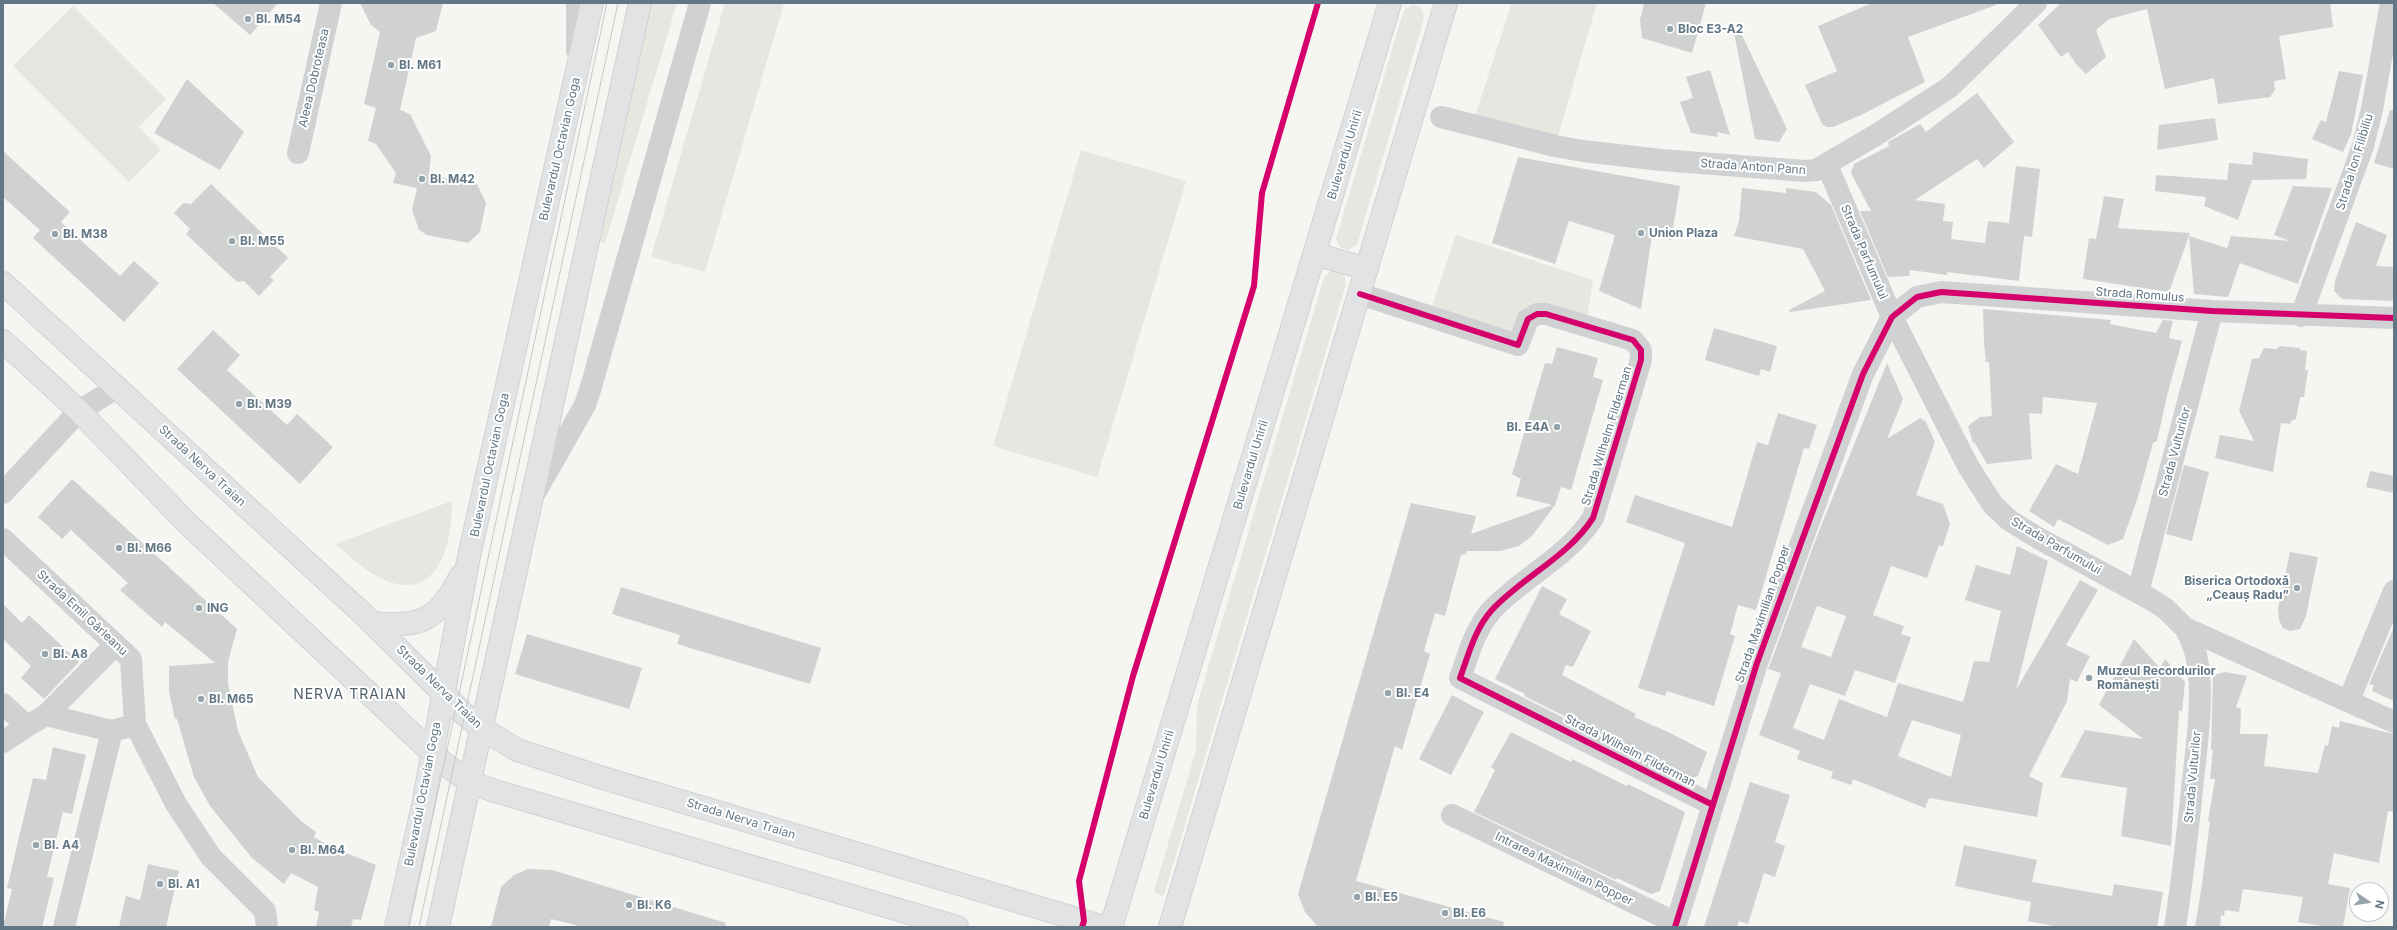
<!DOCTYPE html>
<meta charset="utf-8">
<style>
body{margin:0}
#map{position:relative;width:2397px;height:930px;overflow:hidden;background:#f5f5f2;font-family:Inter,sans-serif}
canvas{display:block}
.frame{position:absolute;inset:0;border:4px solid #627786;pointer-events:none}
.north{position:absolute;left:2349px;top:882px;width:40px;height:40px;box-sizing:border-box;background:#fff;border:1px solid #c0c9cf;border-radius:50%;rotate:103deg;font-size:11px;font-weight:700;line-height:16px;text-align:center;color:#627786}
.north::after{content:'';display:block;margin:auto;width:14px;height:18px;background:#95a3ac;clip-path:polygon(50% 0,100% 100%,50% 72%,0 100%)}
</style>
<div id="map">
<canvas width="2397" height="930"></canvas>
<div class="frame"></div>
<div class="north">N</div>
</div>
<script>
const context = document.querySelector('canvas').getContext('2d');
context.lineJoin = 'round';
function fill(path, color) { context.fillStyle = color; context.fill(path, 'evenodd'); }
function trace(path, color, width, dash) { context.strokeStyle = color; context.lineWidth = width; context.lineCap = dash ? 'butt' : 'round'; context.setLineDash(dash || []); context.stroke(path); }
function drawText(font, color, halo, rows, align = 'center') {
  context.font = font + ' Inter,sans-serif'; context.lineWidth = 4; context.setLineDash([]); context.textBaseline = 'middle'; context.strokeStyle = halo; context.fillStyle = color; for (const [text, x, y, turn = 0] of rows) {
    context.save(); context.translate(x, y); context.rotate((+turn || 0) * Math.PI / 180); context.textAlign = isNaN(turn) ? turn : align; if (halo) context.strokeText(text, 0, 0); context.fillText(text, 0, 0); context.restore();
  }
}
fill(new Path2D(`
 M648 3H677L605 243 596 242Z
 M725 3H784L705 272 651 257Z
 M1512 3H1597L1555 146 1472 125Z
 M1413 5 1421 8 1424 16 1423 22 1357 245 1348 250 1340 247 1336 239 1402 16 1405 9Z
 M73 6 166 99 139 127 161 150 129 182 13 66Z
 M1081 150 1186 181 1097 477 993 446Z
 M1456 235 1593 280 1586 326 1546 314 1518 345 1429 316Z
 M1332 270 1344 274 1346 284 1164 895 1161 896 1154 891 1196 750 1197 705 1324 277Z
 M452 501C452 542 440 603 384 580 366 572 350 556 335 544Z`), '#e4e8e0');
fill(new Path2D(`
 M213 3H278L250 35Z
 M360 3H443L436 31 416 38 400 110 410 114 431 156 429 175 477 184 486 203 480 232 468 243 427 235 419 230 412 210 417 188 393 183 396 173 376 144 368 141 376 108 364 104 380 32 371 25Z
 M1644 3H1706L1692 53 1642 38 1640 20Z
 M1872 3H1996V5L1908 37 1925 82 1861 115 1833 127H1827L1822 124 1805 85 1837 71 1818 26Z
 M2061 3H2330L2333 27 2279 36 2286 79 2274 81 2275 90 2270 97 2218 104 2214 78 2165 89 2147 9 2109 19 2096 30 2106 57 2086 74 2076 64 2068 52 2061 57 2038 25Z
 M1740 31 1787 129 1779 142 1755 139 1734 33Z
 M1710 70 1730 135 1717 132 1718 137 1691 133 1680 102 1693 98 1686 77Z
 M2339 71 2363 75 2351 134 2343 152 2312 139 2321 120 2326 122Z
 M187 79 244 132 220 170 154 133Z
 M1977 93 2014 142 1984 168 1977 159 1915 200 1945 204 1943 221 1953 222 1951 239 1985 243 1988 221 2009 223 2016 166 2040 169 2032 237 2024 236 2019 281 1947 272V275L1910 270 1909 276 1888 277 1860 211H1871L1851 173 1854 164 1889 146 1888 142 1920 124 1926 132Z
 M2390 110H2394V169L2374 163Z
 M2215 118 2218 140 2157 150 2159 125Z
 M3 151 70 212 61 222 120 276 134 261 159 283 124 322 33 238 40 230 3 197Z
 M2253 152 2308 159 2306 179 2252 180 2238 220 2204 206 2206 197 2155 191 2156 175 2227 180 2229 163 2252 165Z
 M1518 157 1680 186 1671 240 1652 235 1641 309 1599 291 1615 235 1569 221 1555 264 1492 243Z
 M211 184 288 258 270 277 274 280 259 296 244 281 237 282 186 234 190 229 174 213 183 203 191 204Z
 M2293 186 2332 188 2298 284 2240 263 2228 297 2194 294 2189 236 2227 248 2231 236 2290 241 2274 235Z
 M1742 188 1786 193V188L1816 192 1831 205 1871 300 1790 312 1789 310 1825 291 1803 249 1734 236 1739 221Z
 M2104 196 2124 199 2118 228 2190 233 2169 292 2083 279 2089 238 2096 239Z
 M2356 222 2387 235 2376 266 2394 267V301L2342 299 2334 291 2335 281Z
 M1983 309 2111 320 2110 324 2156 333 2163 320 2173 321 2169 338 2182 341 2167 396 2157 441 2153 443 2138 497 2123 539 2108 545 2058 519 2054 527 2029 511 2056 464 2078 474 2097 403 2043 397 2042 414 2029 413 2032 459 1987 464 1975 443H1973L1968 426 1980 417 1992 416 1989 362H1986L1984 344Z
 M1714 328 1777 346 1770 372 1761 369 1759 376 1705 360Z
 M213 330 240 355 227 370 287 425 297 414 333 447 300 484 177 369Z
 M2280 346 2300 348V350L2307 351 2305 370H2308L2304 397H2300L2296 419 2291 421 2290 424 2281 423 2273 472 2215 458 2220 435 2254 441 2239 411 2252 359 2259 358 2264 348 2277 349Z
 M1557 347 1598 358 1593 377 1603 380 1571 490 1561 487 1555 505 1532 536 1519 546 1501 551H1467L1466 554 1461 555 1445 616 1435 613 1424 651 1430 654 1402 750 1395 746 1356 881 1504 922 1503 927H1318L1305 912 1298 894 1411 503 1476 516 1471 534 1552 505 1516 496 1521 479 1512 474 1545 363 1552 364Z
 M1887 363 1903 399 1887 439 1920 418 1926 422 1935 442 1916 495 1943 504 1950 524 1943 546 1939 545 1927 578 1891 566 1873 615 1904 626 1901 634 1911 637 1895 683 1855 670 1845 696 1810 684 1793 728 1824 740 1839 699 1887 717 1898 683 1963 702 1974 661 1989 662 2001 611 1965 600 1976 565 2010 575 2017 546 2048 561 2016 690 2080 580 2098 590 2066 645 2090 656 2077 682 2070 679 2067 701 2029 776 2043 783 2037 817 1929 798 1925 808 1853 779 1851 785 1831 778 1833 772 1797 759 1800 751 1759 735 1781 673 1768 669 1769 667 1817 536ZM1817 606 1846 616 1831 657 1801 647ZM1912 720 1961 735 1951 777 1898 756Z
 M1778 413 1817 425 1809 449 1804 448 1756 610 1738 605 1730 634 1735 636 1714 706 1667 691 1665 696 1638 688 1685 543 1626 522 1635 495 1732 527 1757 442 1768 445Z
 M2184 465 2209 472 2192 541 2166 534Z
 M2370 471 2394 476V493L2366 487Z
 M72 479 237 629 228 662V684L238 731 258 777 301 821 316 832 314 837 331 847 376 865 361 920 353 919 351 927H316L319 912 314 910 318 887 291 873 284 884 252 858 210 806 194 777 177 719H175L169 692V666L215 663 165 622 162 627 120 590 128 583 71 530 62 539 38 517Z
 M2290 552 2318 557 2306 616 2300 629 2290 631 2283 628 2279 620 2278 609Z
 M1542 586 1567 599 1559 614 1591 631 1573 667 1566 665 1562 675 1636 714 1634 717 1668 732 1707 752 1698 776 1691 779 1524 696 1525 694 1495 679Z
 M621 587 821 648 810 684 677 644 680 635 612 614Z
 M3 604 22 623 29 615 79 662 44 699 21 678 31 666 3 639Z
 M2394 627V701L2372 691 2374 685 2369 684Z
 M527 634 642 668 629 709 515 674Z
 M2134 639 2160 668 2165 659 2185 682 2182 711 2179 710 2171 846 2121 836 2127 788 2060 777 2085 730 2143 739 2099 705Z
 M2225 672 2247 676 2236 707 2241 709 2240 734H2268L2264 766 2318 773 2325 745 2328 746 2332 726 2339 728 2340 721 2394 734V812L2388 811 2379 863 2334 853 2328 884 2350 888 2343 927H2328L2298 922 2303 897 2243 889 2239 912 2225 910 2224 916 2221 915 2220 927H2195L2202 884 2210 821H2208L2215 779H2210L2213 750H2211L2213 675Z
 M1452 695 1484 712 1451 775 1419 759Z
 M1511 732 1571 762 1572 759 1627 786 1628 784 1685 812 1660 891 1651 894 1617 878 1616 880 1474 812 1495 770 1491 767Z
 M53 747 86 755 72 814 63 812 47 877 54 878 42 927H3L12 889 7 888 33 778 46 780Z
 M1750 782 1790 795 1775 842 1785 846 1775 877 1764 873 1748 924 1739 921 1737 927H1704Z
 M1964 845 2037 860 2032 882 2112 896 2114 884 2163 892 2157 927H2058L2028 921 2031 902 1955 886Z
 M148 864 179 871 166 927H119L126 896 140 900Z
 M528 869 552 870 726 923 725 927H583L551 919 549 927H491L501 887 514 875Z`), '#d0d2d1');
const major = new Path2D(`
 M1315 254 1367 269
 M3 283 362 613 464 714 481 728 517 750 603 778 1104 927
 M3 341 79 411 187 523 441 761 469 782 495 791 957 927
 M372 623C419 628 438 621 460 577
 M396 927 423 805 468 561 592 3
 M438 927 640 3
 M1111 927 1390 3
 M1170 927 1446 3`);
trace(major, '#d0d2d2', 24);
trace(new Path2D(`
 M577 3V50
 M1441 117 1555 146 1583 151 1661 160 1805 171 1816 170 1876 135 1950 87 2036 3
 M298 153 331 3
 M1827 165 1892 317 1968 466 1993 505 2009 520 2038 538 2152 600 2166 609 2185 628 2394 722
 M1360 294 1518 345 1528 319 1537 314H1546L1633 340 1641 350V360L1593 518C1567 558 1522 577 1491 611 1475 629 1468 656 1460 678L1713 805
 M2301 316 2363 146 2372 109 2391 3
 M536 491 585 405 591 387 700 3
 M3 493 79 411 118 387
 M3 539 131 659 135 724 176 804 211 857 265 911 267 927
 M2138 592 2212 311
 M2349 700 2394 591
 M3 704 27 726 46 715 112 731 127 727
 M46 715 115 645
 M3 742 27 726
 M1452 815 1676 923
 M64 927 112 731
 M1675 927 1757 663 1863 374 1892 317 1917 297 1941 292 2212 311 2394 318
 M2175 927C2183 878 2188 829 2193 780 2197 743 2203 702 2198 665 2196 651 2192 640 2185 628`), '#d0d1d2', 22);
trace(major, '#e2e3e4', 22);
trace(new Path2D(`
 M409 927 607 3
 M419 927 618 3`), '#c5c6c7', 1);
trace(new Path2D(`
 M1360 294 1518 345 1528 319 1537 314H1546L1633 340 1641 350V360L1593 518C1567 558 1522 577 1491 611 1475 629 1468 656 1460 678L1713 805
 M1082 927 1084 921 1079 881 1133 676 1254 286 1262 193 1318 3
 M1675 927 1757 663 1863 374 1892 317 1917 297 1941 292 2212 311 2394 318`), '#d6006c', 6);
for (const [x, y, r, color] of [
 [248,19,4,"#95a3ac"],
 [1670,29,4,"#95a3ac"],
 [391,65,4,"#95a3ac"],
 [422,179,4,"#95a3ac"],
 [1641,233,4,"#95a3ac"],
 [55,234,4,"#95a3ac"],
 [232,241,4,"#95a3ac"],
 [239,404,4,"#95a3ac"],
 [1557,427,4,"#95a3ac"],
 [119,548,4,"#95a3ac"],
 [2297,588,4,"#95a3ac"],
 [199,608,4,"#95a3ac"],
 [45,654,4,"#95a3ac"],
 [2089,678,4,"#95a3ac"],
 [1388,693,4,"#95a3ac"],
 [201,699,4,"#95a3ac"],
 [36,845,4,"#95a3ac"],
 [292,850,4,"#95a3ac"],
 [160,884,4,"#95a3ac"],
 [1357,897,4,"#95a3ac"],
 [629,905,4,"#95a3ac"],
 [1445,913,4,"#95a3ac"]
]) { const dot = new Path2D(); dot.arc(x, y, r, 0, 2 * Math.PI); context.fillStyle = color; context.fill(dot); trace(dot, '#fff', 1.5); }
drawText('bold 12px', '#627786', '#fff', [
 ["Bl. M54",256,19],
 ["Bloc E3-A2",1678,29],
 ["Bl. M61",399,65],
 ["Bl. M42",430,179],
 ["Union Plaza",1649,233],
 ["Bl. M38",63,234],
 ["Bl. M55",240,241],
 ["Bl. M39",247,404],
 ["Bl. E4A",1549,427,"right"],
 ["Bl. M66",127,548],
 ["Biserica Ortodoxă",2289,581,"right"],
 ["„Ceauș Radu”",2289,595,"right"],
 ["ING",207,608],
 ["Bl. A8",53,654],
 ["Muzeul Recordurilor",2097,671],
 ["Românești",2097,685],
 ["Bl. E4",1396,693],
 ["Bl. M65",209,699],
 ["Bl. A4",44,845],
 ["Bl. M64",300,850],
 ["Bl. A1",168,884],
 ["Bl. E5",1365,897],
 ["Bl. K6",637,905],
 ["Bl. E6",1453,913]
], 'left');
drawText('12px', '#627786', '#fff', [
 ["Aleea Dobroteasa",314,78,-77],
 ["Bulevardul Octavian Goga",560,149,-77],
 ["Bulevardul Unirii",1345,155,-73],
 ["Strada Ion Filibiliu",2355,162,-73],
 ["Strada Anton Pann",1753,167,4],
 ["Strada Parfumului",1864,252,67],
 ["Strada Romulus",2140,295,4],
 ["Strada Wilhelm Filderman",1607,436,-73],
 ["Strada Vulturilor",2175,452,-75],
 ["Bulevardul Octavian Goga",490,465,-78],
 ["Bulevardul Unirii",1251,465,-73],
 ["Strada Nerva Traian",202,466,43],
 ["Strada Parfumului",2056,546,30],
 ["Strada Emil Gârleanu",82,613,43],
 ["Strada Maximilian Popper",1763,614,-71],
 ["Strada Nerva Traian",439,687,44],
 ["Strada Wilhelm Filderman",1630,751,27],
 ["Bulevardul Unirii",1157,775,-73],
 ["Strada Vulturilor",2193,777,-85],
 ["Bulevardul Octavian Goga",423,794,-79],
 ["Strada Nerva Traian",741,819,17],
 ["Intrarea Maximilian Popper",1564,869,26]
]);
context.letterSpacing = '1px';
drawText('14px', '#50606a', '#fff', [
 ["NERVA TRAIAN",350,695]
]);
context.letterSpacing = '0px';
</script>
